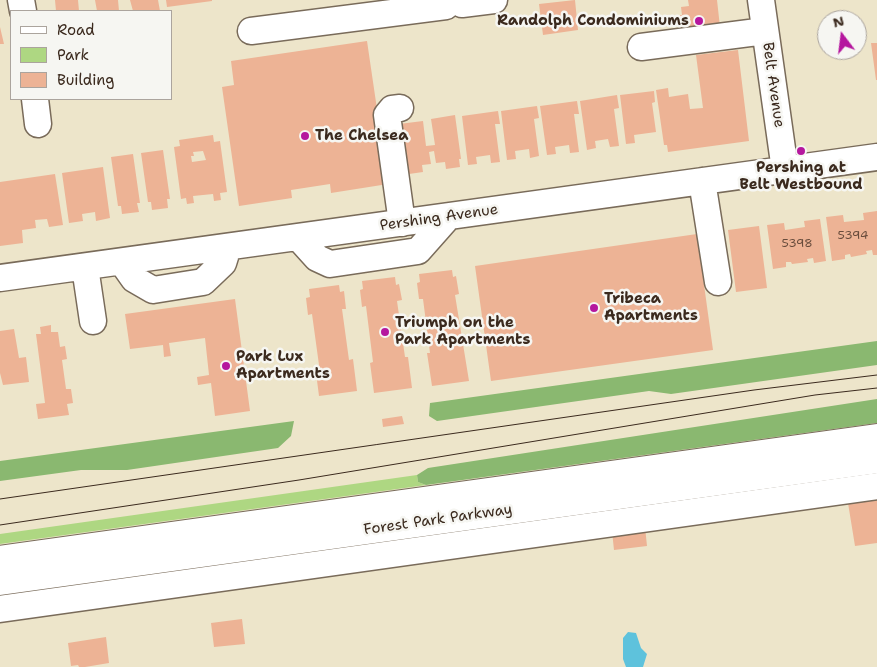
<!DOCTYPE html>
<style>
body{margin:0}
#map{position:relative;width:877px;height:667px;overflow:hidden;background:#ede5ca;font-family:"Shantell Sans",sans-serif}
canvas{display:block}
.legend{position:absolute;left:10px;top:10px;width:162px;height:90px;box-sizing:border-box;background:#f6f6f2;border:1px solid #aba49d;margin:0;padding:6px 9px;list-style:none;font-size:15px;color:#3b2a1e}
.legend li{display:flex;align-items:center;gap:10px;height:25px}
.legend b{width:25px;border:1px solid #aba49d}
.north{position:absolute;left:817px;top:10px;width:50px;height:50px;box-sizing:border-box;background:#f6f6f2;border:1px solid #aba49d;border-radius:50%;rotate:345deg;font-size:14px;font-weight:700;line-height:20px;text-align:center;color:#3b2a1e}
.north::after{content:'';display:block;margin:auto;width:18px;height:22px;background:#b5179e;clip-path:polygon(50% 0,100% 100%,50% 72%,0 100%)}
</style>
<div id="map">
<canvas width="877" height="667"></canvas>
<ul class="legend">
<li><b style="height:6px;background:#fff"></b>Road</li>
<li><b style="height:14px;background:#aed782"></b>Park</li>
<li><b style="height:14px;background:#edb395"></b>Building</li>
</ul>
<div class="north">N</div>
</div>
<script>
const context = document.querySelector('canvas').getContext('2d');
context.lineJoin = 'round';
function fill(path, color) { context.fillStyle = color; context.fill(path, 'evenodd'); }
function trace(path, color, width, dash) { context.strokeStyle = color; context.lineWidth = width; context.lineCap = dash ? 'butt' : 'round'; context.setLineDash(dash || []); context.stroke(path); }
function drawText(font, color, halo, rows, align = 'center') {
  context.font = font + ' "Shantell Sans",sans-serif'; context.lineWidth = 5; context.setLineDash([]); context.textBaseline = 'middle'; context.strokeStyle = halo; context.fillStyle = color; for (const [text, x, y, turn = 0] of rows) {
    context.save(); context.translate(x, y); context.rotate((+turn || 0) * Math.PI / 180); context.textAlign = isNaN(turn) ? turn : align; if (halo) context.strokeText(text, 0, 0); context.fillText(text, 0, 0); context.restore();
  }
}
fill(new Path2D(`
 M417 475 418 482 426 485 0 544V534Z`), '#aed782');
fill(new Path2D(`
 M877 341V365L671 394 649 391 437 421 429 416 430 403Z
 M877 399V423L426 485 418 482 417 475 428 468Z
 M294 421 291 436 278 448 127 470H81L0 481V461Z`), '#8ab870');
fill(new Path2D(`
 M628 632 636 633 641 648 647 654 643 667H626L623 659V638Z`), '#5ec2dc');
fill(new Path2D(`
 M55 0H78L79 11H56Z
 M95 0H118L119 11H97Z
 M130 0H158L160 11H133Z
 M166 0H212V1L167 7Z
 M575 0 578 30 543 35 539 4Z
 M688 0H717L720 27 680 32 678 15H682L681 7 689 6Z
 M0 27 4 44H0Z
 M367 41 388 184 331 193 330 184 291 190 292 198 239 206 222 87 234 85 231 61Z
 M871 43H877V80H876Z
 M738 50 749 141 668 152 667 145H664L656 90 668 88 669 97 688 94 690 109 703 108 696 55Z
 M654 91 655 102 652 103 656 132 634 135 635 143 626 144 620 95Z
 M617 95 619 108 614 109 619 146 610 147 608 139 595 141 596 148 587 150 580 101Z
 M577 101 579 114H574L579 152 570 153 569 145 555 147 556 154 547 155 540 106Z
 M537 106 539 118 534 119 539 156 530 158 529 149 515 151 516 159 507 160 501 111Z
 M498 111 500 124H495L500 162 491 163 490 155 476 157 477 164 468 165 462 116Z
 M455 115 461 159H459L460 167 446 169 445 162 436 163 434 151 429 152 431 164 422 165 423 172 409 174 408 166 405 167 399 124 423 121 426 146 435 145 431 119Z
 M213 135 214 142 220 141 227 192 220 193 221 200 214 201 213 194 193 196 194 203 187 204 186 198 181 199 174 147 180 146 179 140ZM203 151 206 160 192 162 191 156H194L193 152Z
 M163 150 170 199H167L168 208 152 210 151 202H148L141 153Z
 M133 154 140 203H137L139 212 122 214 121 206H118L111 157Z
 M103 167 110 218 96 221 95 212 82 214 83 221 69 223 62 173Z
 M55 174 63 225 49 227 47 219 35 220 36 228 22 230 23 243 0 246V182Z
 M877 211V255H873L872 250 866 251 867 254 851 257 850 254 845 255V259L832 261 826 217 843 215 844 222 864 220 863 213Z
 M820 219 826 261 814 263 813 258 807 259 808 262 792 264 791 262H786V267L773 269 767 225 784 223 785 230 805 227 804 221Z
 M759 226 767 288 736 292 728 230Z
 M697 234 713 350 491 381 475 266Z
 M452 270 453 277 456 276 459 294 455 295 469 381 432 386 427 353H430L423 299H419L417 283 420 282 419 274Z
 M395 277 396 285 399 284 402 300 397 301 405 357H408L412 388 374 393 370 363 373 362 366 306 362 307 360 290 363 289 362 281Z
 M339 285 340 292 344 291 346 309H342L349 360 353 359 357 391 319 396 315 365H319L312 314 308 315 306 298 310 297 309 289Z
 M235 299 250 411 215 416 211 383 198 385 197 377 209 375 205 338 169 343 171 356 164 357 163 345 130 349 125 314Z
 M51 325V332H58L60 347 65 346 67 359 62 360 66 389H71L73 403 67 404 69 415 38 419 36 404 45 403 36 334H41L40 327Z
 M14 329 19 358 26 357 29 382 3 385 0 373V331Z
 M402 416 404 424 383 427 382 419Z
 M877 498V543L855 546 848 503Z
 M645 527 647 546 614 550 612 531Z
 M242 619 245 644 214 647 211 623Z
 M106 637 109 663 85 667H79L78 665 71 666 68 643Z`), '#edb395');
const minor = new Path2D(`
 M21 0 23 11
 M459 0 462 4 494 0
 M761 0 785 170
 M251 31 446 6 452 0
 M641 47 765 31
 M35 99 38 124
 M400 108 392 109 387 115 402 223
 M702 181 718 282
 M298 237 317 258 330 264 418 251 449 216
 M122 262 134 279 153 290 203 282 223 263 228 247
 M85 267 93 321
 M0 278 877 157
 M0 609 877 486`);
const major = new Path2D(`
 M0 560 877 438
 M0 581 877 459`);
trace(minor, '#796b5a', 29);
trace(major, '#796b5a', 30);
trace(minor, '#fff', 26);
trace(major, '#fff', 28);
trace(new Path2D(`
 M0 499 754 390 877 375
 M0 525 299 480 815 395 877 388`), '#3b2a1e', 1);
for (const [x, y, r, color] of [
 [699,21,5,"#b5179e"],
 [305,136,5,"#b5179e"],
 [801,151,5,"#b5179e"],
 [594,308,5,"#b5179e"],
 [385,332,5,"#b5179e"],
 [226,366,5,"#b5179e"]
]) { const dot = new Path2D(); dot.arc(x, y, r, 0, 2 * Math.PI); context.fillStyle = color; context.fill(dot); trace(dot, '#f6f6f2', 2); }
drawText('12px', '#684c3c', null, [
 ["5394",853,236],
 ["5398",797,244]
]);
drawText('bold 15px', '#3b2a1e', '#f6f6f2', [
 ["Randolph Condominiums",689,21,"right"],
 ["The Chelsea",315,136],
 ["Pershing at",801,168,"center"],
 ["Belt Westbound",801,185,"center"],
 ["Tribeca",604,299],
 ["Apartments",604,316],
 ["Triumph on the",395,323],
 ["Park Apartments",395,340],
 ["Park Lux",236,357],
 ["Apartments",236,374]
], 'left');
drawText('15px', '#3b2a1e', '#f6f6f2', [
 ["Belt Avenue",773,85,82],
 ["Pershing Avenue",439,218,-8],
 ["Forest Park Parkway",438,520,-8]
]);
</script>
